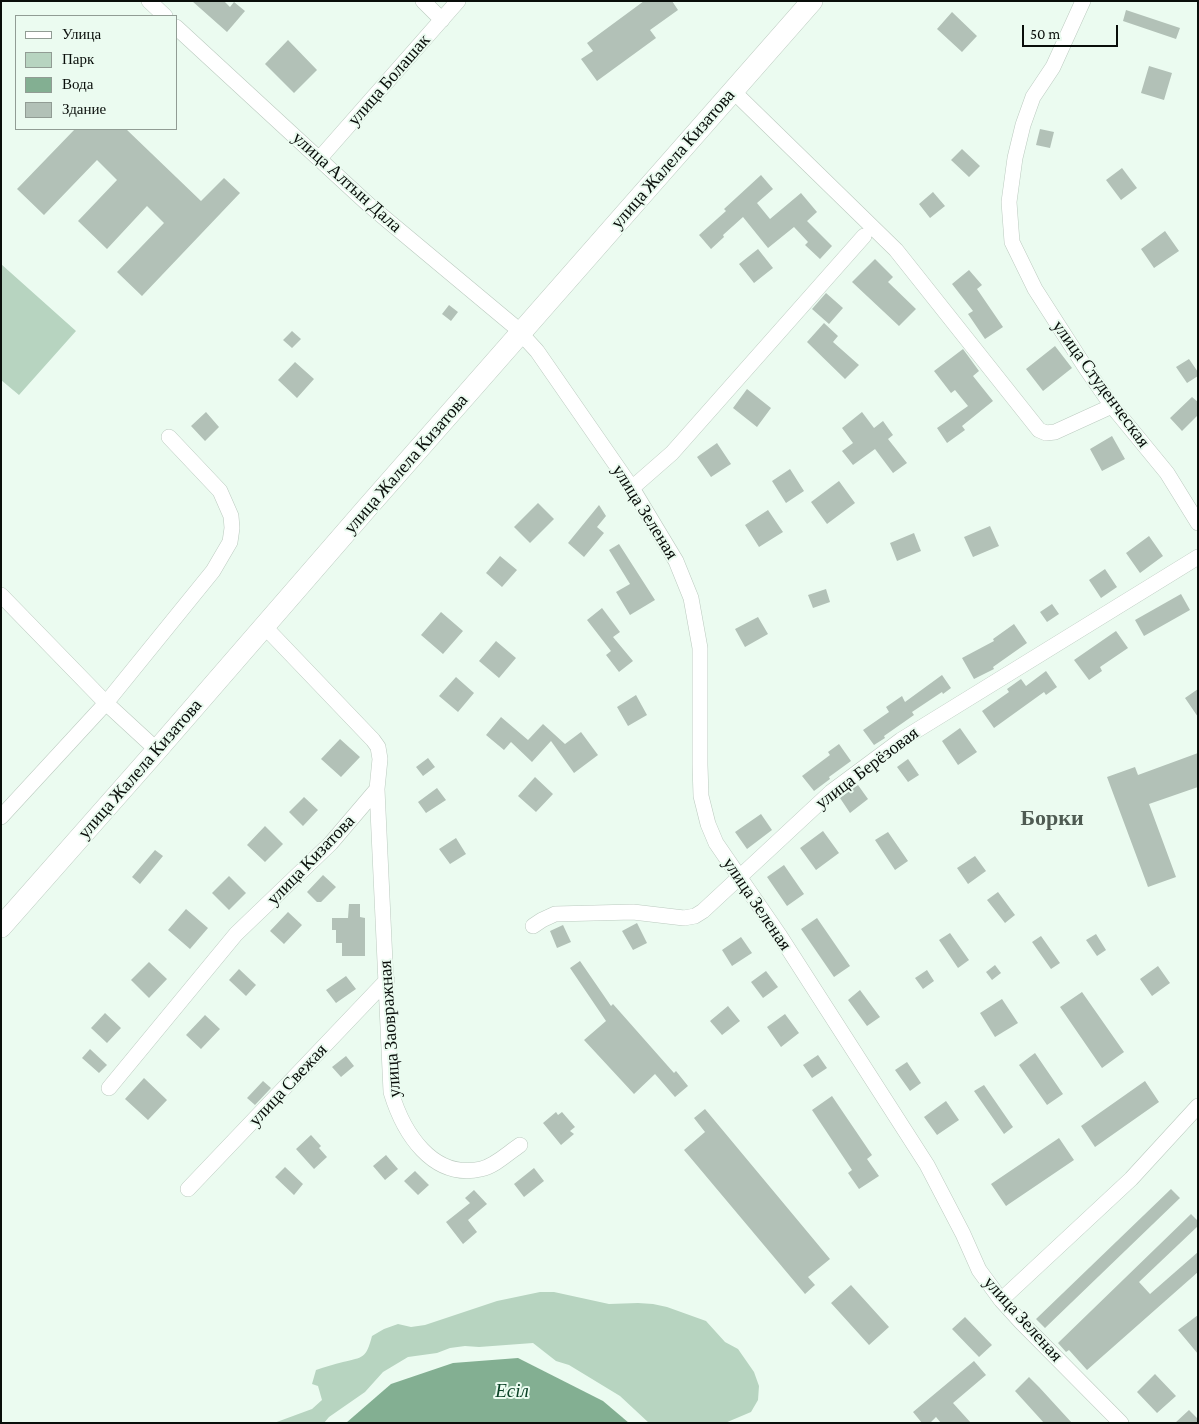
<!DOCTYPE html>
<meta charset="utf-8">
<style>
body{margin:0}
#map{position:relative;width:1199px;height:1424px;overflow:hidden;background:#ebfbf0;font-family:"Crimson Pro",serif}
canvas{display:block}
.frame{position:absolute;inset:0;border:2px solid #090e0a;pointer-events:none}
.legend{position:absolute;left:15px;top:15px;width:162px;height:115px;box-sizing:border-box;background:#ebfbf0;border:1px solid #919c94;margin:0;padding:6px 9px;list-style:none;font-size:15px;color:#090e0a}
.legend li{display:flex;align-items:center;gap:10px;height:25px}
.legend b{width:25px;border:1px solid #919c94}
.scale{position:absolute;left:1022px;top:25px;width:96px;height:22px;box-sizing:border-box;border:2px solid #090e0a;border-top:0;padding-left:6px;font-size:15px;line-height:18px;white-space:nowrap;color:#090e0a;-webkit-text-stroke:4px #ebfbf0;paint-order:stroke}
</style>
<div id="map">
<canvas width="1199" height="1424"></canvas>
<div class="frame"></div>
<ul class="legend">
<li><b style="height:6px;background:#fff"></b>Улица</li>
<li><b style="height:14px;background:#b7d4c0"></b>Парк</li>
<li><b style="height:14px;background:#83af92"></b>Вода</li>
<li><b style="height:14px;background:#b2c1b7"></b>Здание</li>
</ul>
<div class="scale">50 m</div>
</div>
<script>
const context = document.querySelector('canvas').getContext('2d');
context.lineJoin = 'round';
function fill(path, color) { context.fillStyle = color; context.fill(path, 'evenodd'); }
function trace(path, color, width, dash) { context.strokeStyle = color; context.lineWidth = width; context.lineCap = dash ? 'butt' : 'round'; context.setLineDash(dash || []); context.stroke(path); }
function drawText(font, color, halo, rows, align = 'center') {
  context.font = font + ' "Crimson Pro",serif'; context.lineWidth = 4; context.setLineDash([]); context.textBaseline = 'middle'; context.strokeStyle = halo; context.fillStyle = color; for (const [text, x, y, turn = 0] of rows) {
    context.save(); context.translate(x, y); context.rotate((+turn || 0) * Math.PI / 180); context.textAlign = isNaN(turn) ? turn : align; if (halo) context.strokeText(text, 0, 0); context.fillText(text, 0, 0); context.restore();
  }
}
fill(new Path2D(`
 M1 264 76 331 19 395 1 380Z
 M540 1292H554L609 1304 638 1303 653 1304 667 1307 706 1321 725 1342 738 1349 754 1372 759 1386 758 1400 751 1412 725 1423H649L620 1396 569 1365 556 1361 533 1343 479 1347 465 1346 450 1348 437 1353 408 1357 383 1372 365 1392 329 1417 324 1423H274L312 1409 322 1400 318 1386 312 1384 316 1370C325 1367 334 1364 343 1362 363 1357 366 1359 372 1336L384 1329 398 1324 411 1327 425 1325 497 1301Z`), '#b7d4c0');
fill(new Path2D(`
 M518 1358 603 1401 629 1423H346L391 1384 453 1363Z`), '#83af92');
fill(new Path2D(`
 M192 1H224L230 7 234 2 245 11 227 32Z
 M644 1H672L678 10 650 30 656 38 597 81 581 59 593 51 587 43Z
 M1126 10 1180 28 1176 39 1123 21Z
 M952 12 977 36 962 52 937 29Z
 M288 40 317 70 294 93 265 64Z
 M1149 66 1172 73 1164 100 1141 93Z
 M75 129H126L201 201 224 178 240 193 142 296 117 272 164 223 147 206 107 249 78 221 117 180 97 160 44 215 17 189Z
 M1040 129 1054 132 1050 148 1036 145Z
 M962 149 980 166 969 177 951 160Z
 M1122 168 1137 188 1121 200 1106 180Z
 M761 175 773 189 757 203 770 219 801 193 817 212 807 221 832 246 820 259 805 245 808 242 794 227 768 248 743 217 723 235 724 237 711 249 699 235 726 211 724 209Z
 M933 192 945 206 930 218 919 204Z
 M1165 231 1179 251 1154 268 1141 249Z
 M758 249 773 268 754 283 739 264Z
 M875 259 893 277 888 282 916 309 899 326 852 282Z
 M969 270 982 285 977 289 1003 327 985 339 968 314 973 311 952 284Z
 M826 293 843 308 829 324 812 309Z
 M449 305 458 312 451 321 442 314Z
 M824 323 838 336 833 342 859 365 845 379 807 342Z
 M292 331 301 339 292 348 283 340Z
 M1055 346 1072 368 1043 391 1026 369Z
 M963 349 979 371 973 376 993 401 962 426 965 430 947 443 937 428 968 406 955 390 951 393 934 371Z
 M1189 359 1198 372V376L1187 383 1176 367Z
 M295 362 314 379 297 398 278 380Z
 M747 389 771 408 757 427 733 408Z
 M1192 397 1198 402V415L1182 431 1170 418Z
 M206 412 219 427 205 441 191 426Z
 M862 412 874 428 883 421 893 435 888 439 907 463 893 473 875 449 853 465 842 451 853 443 842 428Z
 M1112 436 1125 459 1102 471 1090 449Z
 M717 443 731 464 711 477 697 457Z
 M790 469 804 491 786 503 772 481Z
 M839 481 855 503 827 524 811 502Z
 M538 503 554 519 530 543 514 527Z
 M599 505 606 516 597 527 604 533 584 557 568 543Z
 M768 510 783 532 759 547 745 525Z
 M990 526 999 546 973 557 964 537Z
 M914 533 921 551 897 561 890 543Z
 M1149 536 1163 556 1140 573 1126 553Z
 M619 544 655 600 630 615 616 592 630 584 609 550Z
 M500 556 517 570 502 587 486 573Z
 M1105 569 1117 587 1101 598 1089 580Z
 M826 589 830 602 813 608 808 595Z
 M1181 594 1190 610 1144 636 1135 620Z
 M1052 604 1059 614 1047 622 1040 612Z
 M602 608 620 632 613 637 633 661 619 672 606 655 611 651 587 620Z
 M441 612 463 631 443 654 421 635Z
 M758 617 768 634 745 647 735 629Z
 M1014 624 1027 643 993 667 994 669 974 679 962 658 994 641 993 639Z
 M1116 631 1128 648 1100 667 1102 671 1089 680 1074 660Z
 M496 641 516 658 499 678 479 661Z
 M1046 671 1057 687 1046 695 1044 692 994 728 982 711 1009 692 1007 689 1021 679 1026 686Z
 M942 675 951 688 943 694 942 692 912 712 914 715 884 736 885 738 874 745 863 730 889 712 886 707 902 696 905 702Z
 M456 677 474 693 458 712 439 696Z
 M1198 689V717L1185 698Z
 M636 695 647 715 628 726 617 707Z
 M501 717 528 740 543 724 565 744 581 732 598 755 574 773 551 741 532 762 511 742 504 750 486 735Z
 M960 728 977 752 958 765 942 741Z
 M340 739 360 757 341 777 321 759Z
 M839 744 851 761 829 777 830 779 814 791 802 776 830 755 828 752Z
 M1198 753V787L1149 804 1176 877 1148 887 1107 777 1135 767 1138 775Z
 M428 758 435 767 423 776 416 767Z
 M908 759 919 775 908 782 897 767Z
 M535 777 553 794 536 812 518 796Z
 M858 785 868 799 850 813 840 798Z
 M437 788 446 800 426 813 418 802Z
 M304 797 318 810 303 826 289 812Z
 M761 814 772 830 747 849 735 832Z
 M265 826 283 844 265 862 247 845Z
 M823 831 839 853 816 870 800 848Z
 M888 832 908 861 895 870 875 840Z
 M456 838 466 854 450 864 439 849Z
 M155 850 163 856 140 884 132 877Z
 M975 856 986 871 968 884 957 868Z
 M784 865 804 894 787 906 767 877Z
 M323 875 336 887 321 902H317L307 892Z
 M229 876 246 893 229 910 212 893Z
 M998 892 1015 915 1005 923 987 900Z
 M349 904H360V917L365 918V956H342V943H336V930H332V918H348Z
 M186 909 208 928 190 949 168 930Z
 M288 912 302 925 284 944 270 931Z
 M817 918 850 966 834 977 801 929Z
 M637 923 647 943 633 950 622 931Z
 M563 925 571 942 557 948 550 931Z
 M950 933 969 960 958 968 939 940Z
 M1096 934 1106 950 1097 956 1086 940Z
 M1041 936 1060 963 1051 969 1032 942Z
 M741 937 752 953 732 966 722 950Z
 M580 961 611 1006 613 1004 674 1073 676 1071 688 1086 675 1097 655 1074 634 1094 584 1040 606 1021 570 968Z
 M149 962 167 979 149 998 131 980Z
 M995 965 1001 973 992 980 986 972Z
 M1158 966 1170 983 1152 996 1140 979Z
 M239 969 256 985 246 996 229 980Z
 M927 970 934 981 923 989 915 978Z
 M766 971 778 987 763 998 751 982Z
 M346 976 356 989 336 1003 326 990Z
 M860 990 880 1017 867 1026 848 1000Z
 M1082 992 1124 1052 1102 1068 1060 1007Z
 M1002 999 1018 1023 995 1037 980 1013Z
 M728 1006 740 1021 722 1035 710 1021Z
 M105 1013 121 1028 107 1043 91 1028Z
 M785 1014 799 1033 781 1047 767 1027Z
 M205 1015 220 1029 201 1049 186 1035Z
 M90 1049 107 1065 99 1073 82 1058Z
 M1035 1053 1063 1094 1047 1105 1019 1065Z
 M818 1055 827 1068 812 1078 803 1065Z
 M346 1056 354 1066 341 1077 332 1067Z
 M907 1062 921 1083 910 1091 895 1070Z
 M144 1078 167 1100 148 1120 125 1099Z
 M263 1081 271 1088 255 1105 247 1098Z
 M1145 1081 1159 1102 1095 1147 1081 1126Z
 M984 1085 1013 1127 1004 1134 974 1091Z
 M832 1096 872 1155 867 1159 879 1176 859 1189 848 1173 852 1170 812 1110Z
 M946 1101 959 1120 937 1135 924 1117Z
 M705 1109 830 1259 808 1277 815 1285 805 1294 684 1150 705 1132 694 1118Z
 M556 1112 558 1115 562 1112 575 1127 570 1131 574 1134 561 1145 543 1123Z
 M311 1135 321 1146 319 1148 327 1157 314 1169 296 1149Z
 M1059 1138 1074 1160 1006 1206 991 1184Z
 M386 1155 398 1169 385 1180 373 1166Z
 M285 1167 303 1184 294 1195 275 1177Z
 M534 1168 544 1181 524 1197 514 1184Z
 M415 1171 429 1185 418 1195 404 1181Z
 M1171 1189 1180 1198 1045 1328 1036 1319Z
 M474 1190 487 1204 468 1220 477 1232 463 1244 446 1222 470 1203 465 1198Z
 M1191 1214 1198 1221V1226L1139 1282 1150 1294 1198 1252V1272L1087 1370 1069 1350 1066 1352 1058 1343Z
 M851 1285 889 1327 869 1345 831 1303Z
 M1198 1315V1354L1178 1330Z
 M965 1317 992 1345 979 1357 952 1329Z
 M974 1361 986 1375 953 1403 971 1423H941L936 1417 930 1423H922L913 1412Z
 M1155 1374 1176 1396 1157 1413 1137 1392Z
 M1029 1377 1039 1387 1072 1423H1044L1015 1391Z
 M1189 1410 1198 1419V1423H1175Z`), '#b2c1b7');
const minor = new Path2D(`
 M149 1 165 16
 M423 1 442 20
 M1083 1 1053 67 1033 97 1023 125 1015 158 1009 202 1012 242 1035 289 1085 367 1112 406 1167 473 1198 523
 M176 27 369 205 514 326 537 351 632 488 676 561 691 598 700 648V765L701 796 708 824 716 843 780 936 927 1165 963 1234 979 1270 1001 1300 1021 1322 1121 1423
 M733 91 896 250 1039 430 1046 433 1055 432 1112 406
 M320 158 458 1
 M632 488 672 453 864 236
 M1 595 106 703 157 750
 M377 789 391 1092C403 1132 432 1180 481 1169 495 1166 508 1153 520 1145
 M1 817 106 703 213 571 230 542 232 528 231 516 220 491 169 437
 M533 926 542 920 555 914 633 912 684 918 695 916 703 911 831 792 901 740 1198 557
 M109 1088 236 934 331 843 377 789 380 759 378 747 373 740 264 626
 M188 1189 387 980
 M1001 1300 1131 1179 1198 1106`);
const secondary = new Path2D(`
 M1 927 157 750 366 509 812 1`);
trace(minor, '#bbcabf', 16);
trace(secondary, '#bbcabf', 22);
trace(minor, '#fff', 15);
trace(secondary, '#fff', 21);
drawText('18px', '#090e0a', '#ebfbf0', [
 ["улица Болашак",389,80,-49],
 ["улица Жалела Кизатова",673,159,-49],
 ["улица Алтын Дала",347,182,42],
 ["улица Студенческая",1101,384,54],
 ["улица Жалела Кизатова",406,464,-49],
 ["улица Зеленая",645,512,58],
 ["улица Берёзовая",867,768,-37],
 ["улица Жалела Кизатова",140,769,-49],
 ["улица Кизатова",311,860,-46],
 ["улица Зеленая",757,904,56],
 ["улица Заовражная",390,1029,-94],
 ["улица Свежая",288,1085,-47],
 ["улица Зеленая",1023,1319,48]
]);
drawText('italic 19px', '#0b4226', '#ebfbf0', [
 ["Есіл",512,1391]
]);
drawText('bold 22px', '#4e5b52', '#ebfbf0', [
 ["Борки",1052,818]
]);
</script>
